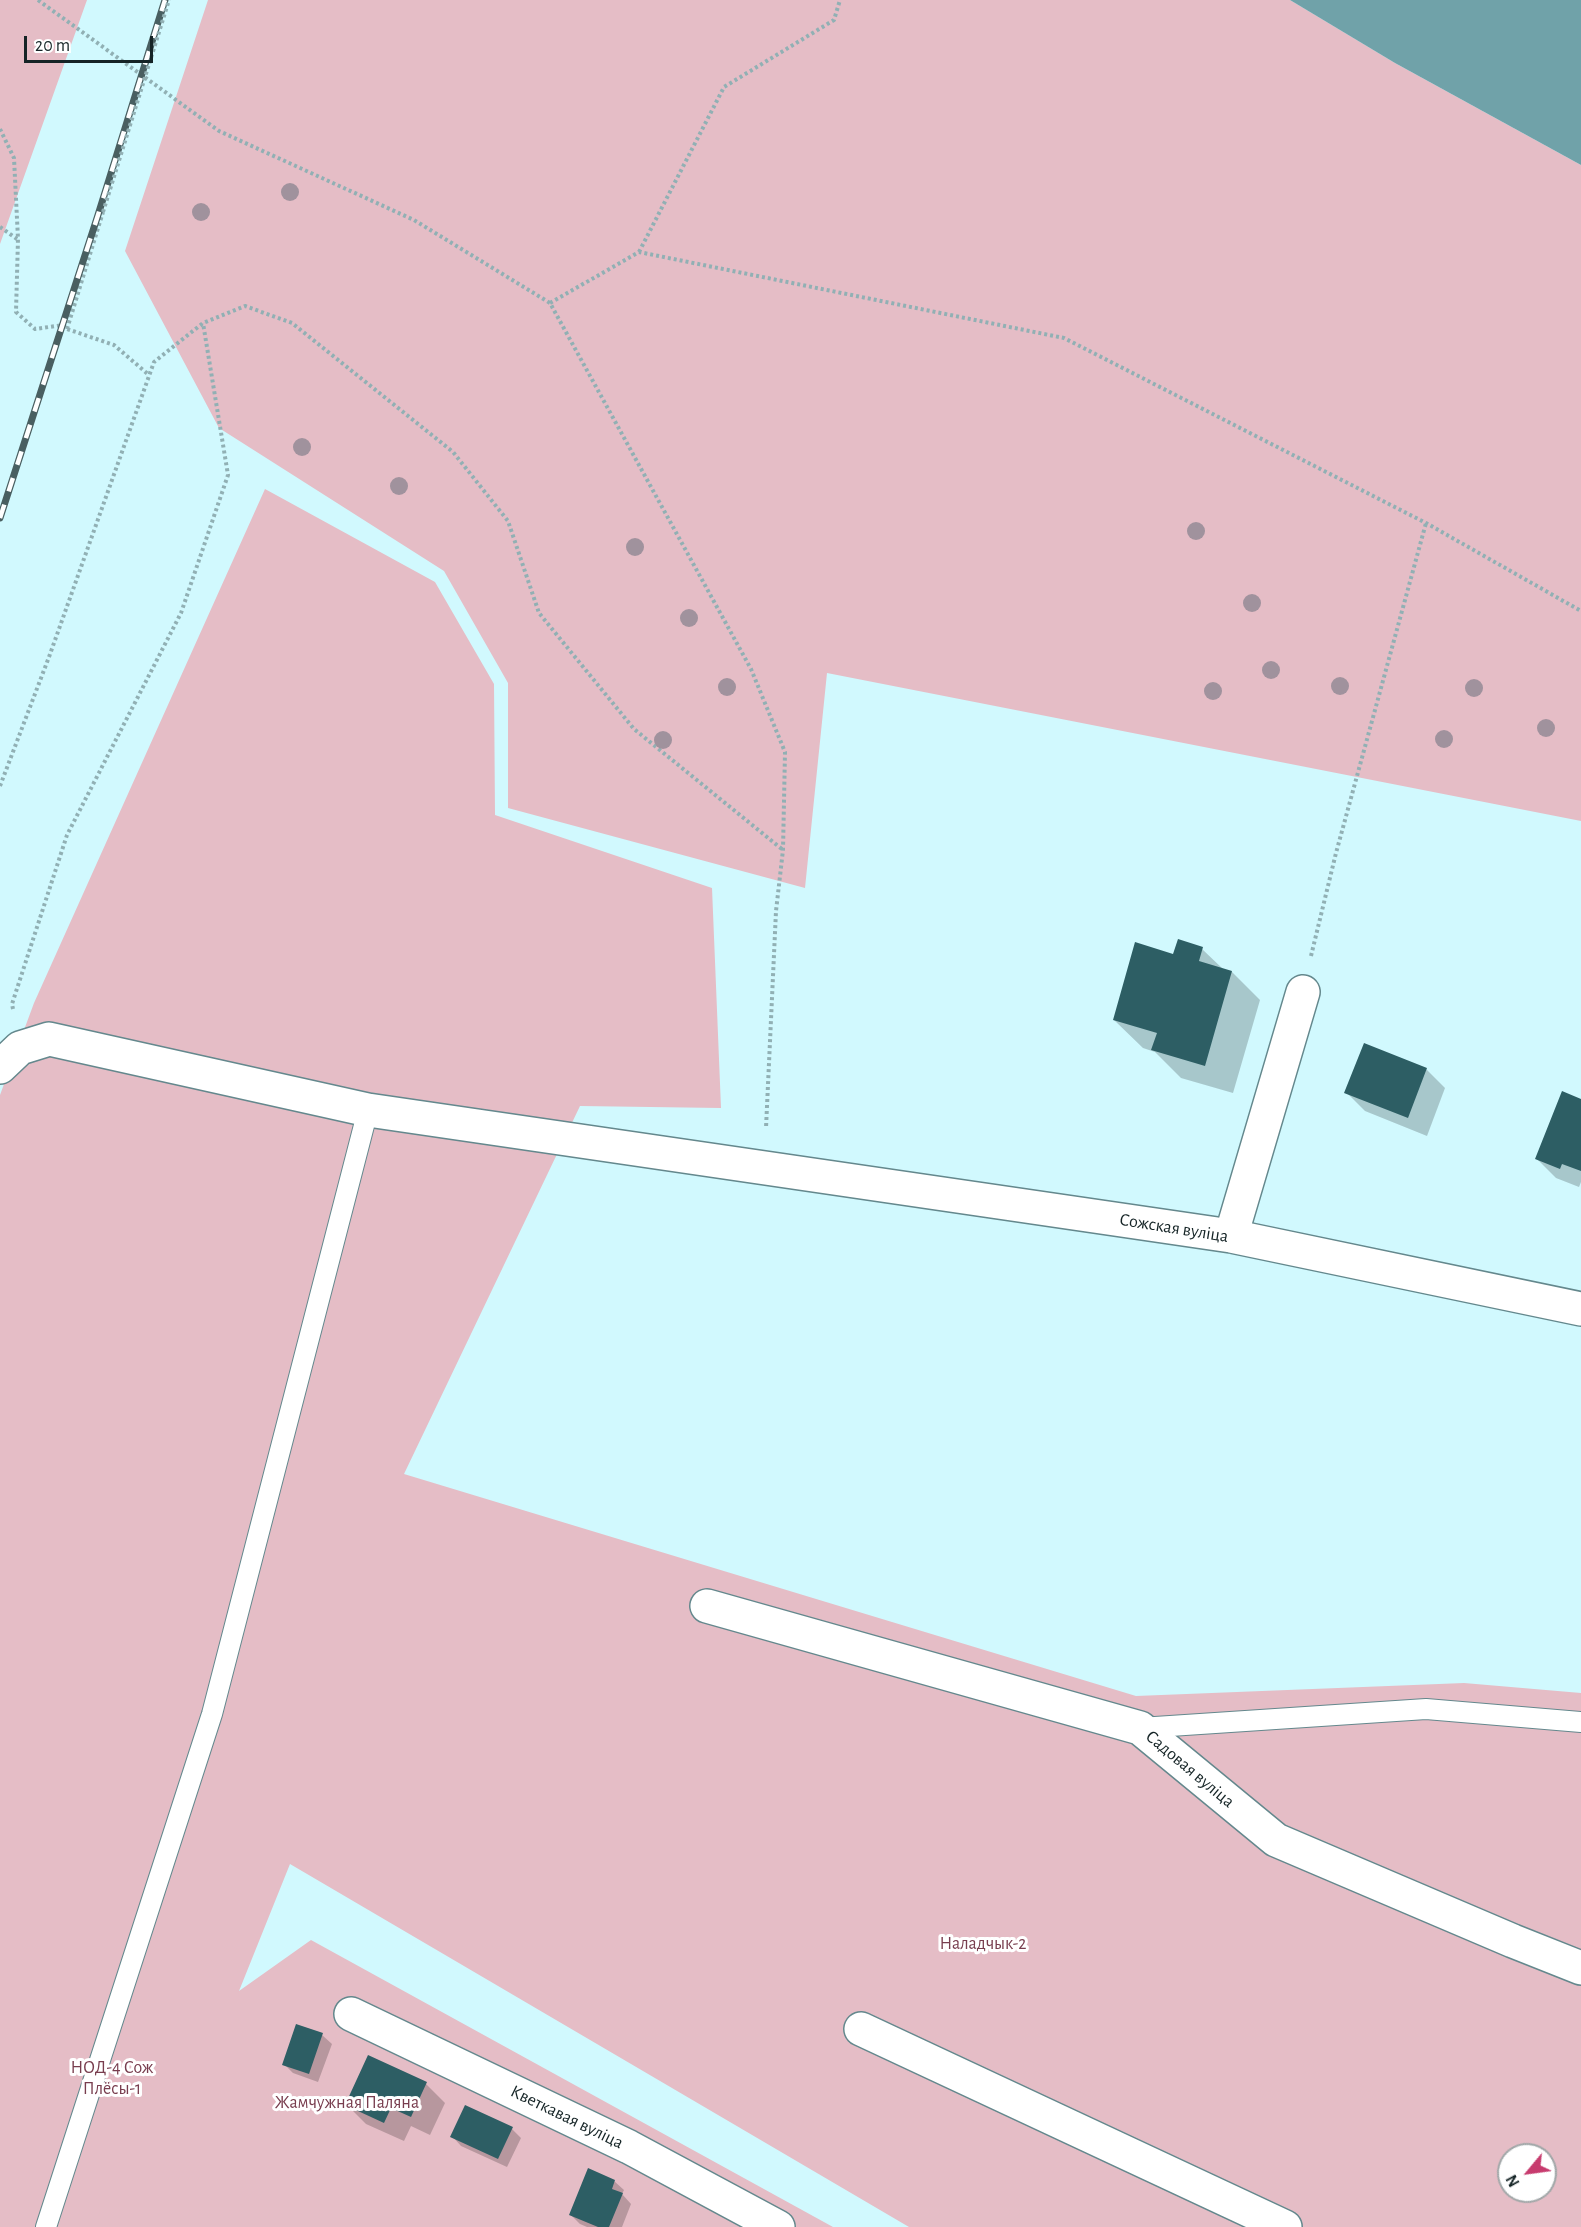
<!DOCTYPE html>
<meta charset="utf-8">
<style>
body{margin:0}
#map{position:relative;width:1581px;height:2227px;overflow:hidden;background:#d1f9fe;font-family:"Alegreya Sans",sans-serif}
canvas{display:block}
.north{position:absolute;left:1497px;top:2143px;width:60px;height:60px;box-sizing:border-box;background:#fff;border:2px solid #a1a7a8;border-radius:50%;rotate:241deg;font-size:16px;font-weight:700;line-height:24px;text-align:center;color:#152426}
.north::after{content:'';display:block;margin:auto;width:21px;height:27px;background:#c73b6e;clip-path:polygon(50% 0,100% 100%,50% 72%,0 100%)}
.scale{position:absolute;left:24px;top:36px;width:129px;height:27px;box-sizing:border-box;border:3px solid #152426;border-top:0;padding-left:8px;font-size:18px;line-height:21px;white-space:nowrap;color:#152426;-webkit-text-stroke:4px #fff;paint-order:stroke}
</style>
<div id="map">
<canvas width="1581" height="2227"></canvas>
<div class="north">N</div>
<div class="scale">20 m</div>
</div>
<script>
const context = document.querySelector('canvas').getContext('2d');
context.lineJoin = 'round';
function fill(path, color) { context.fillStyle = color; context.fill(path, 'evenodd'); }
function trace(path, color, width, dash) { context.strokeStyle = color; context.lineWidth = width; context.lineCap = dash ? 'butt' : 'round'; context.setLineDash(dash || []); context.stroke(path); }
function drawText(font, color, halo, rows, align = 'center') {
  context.font = font + ' "Alegreya Sans",sans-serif'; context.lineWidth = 6; context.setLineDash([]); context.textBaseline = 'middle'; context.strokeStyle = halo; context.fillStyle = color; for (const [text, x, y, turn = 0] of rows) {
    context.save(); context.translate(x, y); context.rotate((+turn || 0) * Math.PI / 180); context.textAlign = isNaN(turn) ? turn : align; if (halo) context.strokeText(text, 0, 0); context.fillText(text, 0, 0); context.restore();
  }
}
fill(new Path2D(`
 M0 0H87L0 244Z
 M208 0H1290L1395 63 1581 165V821L827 673 805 888 508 808V683L444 571 219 428 125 251Z
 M265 489 435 582 494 684 495 815 712 888 721 1108 580 1106 404 1474 1136 1696 1464 1683 1581 1693V2227H909L290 1864 239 1991 311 1940 833 2227H0V1095L34 1003ZM1509 2155H1545V2191H1509Z`), '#e5bdc6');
fill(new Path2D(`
 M1290 0H1581V165L1395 63Z`), '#70a2a9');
fill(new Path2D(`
 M1202 949 1223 969 1232 972 1260 1000 1233 1093 1181 1078 1155 1052 1143 1048 1114 1020 1174 956Z
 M1426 1069 1445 1088 1427 1136 1365 1111 1346 1092Z
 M1581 1100V1182L1579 1187 1556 1178 1537 1159Z
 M322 2035 332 2044 318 2082 293 2073 284 2064Z
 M426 2084 445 2103 430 2135 411 2126 404 2141 366 2124 347 2105Z
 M512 2129 521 2138 507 2167 461 2146 452 2136Z
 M614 2181 624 2190 622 2194 631 2204 622 2227H587L580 2224 571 2215Z`), '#0003');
fill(new Path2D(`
 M1178 939 1203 947 1199 961 1232 971 1205 1066 1151 1050 1157 1033 1113 1020 1135 942 1173 954Z
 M1364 1043 1427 1068 1408 1118 1344 1093Z
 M1562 1091 1581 1099V1171L1562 1164 1560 1169 1535 1159Z
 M296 2024 323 2033 309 2074 282 2065Z
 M368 2055 427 2082 411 2117 391 2108 384 2123 345 2105Z
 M465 2105 513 2127 498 2159 450 2137Z
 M588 2168 615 2180 612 2189 623 2193 609 2227H598L569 2215Z`), '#2d5e64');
const lane = new Path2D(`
 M1140 1728 1426 1709 1581 1722
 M46 2227 212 1714 368 1110`);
const street = new Path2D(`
 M0 1067 20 1048 49 1039 368 1110 1231 1236 1581 1309
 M1231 1236 1303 992
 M707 1606 1140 1728 1276 1840 1513 1941 1581 1968
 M351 2014 629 2147 778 2227
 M861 2029 1285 2227`);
trace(lane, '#64888d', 22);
trace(street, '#64888d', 36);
trace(new Path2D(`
 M38 0 219 131 414 220 550 303 751 669 785 752 783 850 776 911 766 1128
 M0 129 14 158 18 239 16 312 35 329 63 325 67 329 114 345 149 375
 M0 227 17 239
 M639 252 724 87 834 20 840 0
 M550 303 639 252 1064 338 1426 523 1581 611
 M67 329 103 212
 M0 786 49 657 154 362 203 323 245 306 292 323 453 452 508 521 539 613 634 729 783 850
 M1311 956 1336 853 1426 523
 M13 1009 12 1004 67 835 181 613 228 475 203 323`), '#91b0b4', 4, [3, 3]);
trace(lane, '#fff', 20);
trace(street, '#fff', 33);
const rail = new Path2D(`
 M0 518 98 215 165 0`);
trace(rail, '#495f61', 7);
trace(rail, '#fff', 4.5, [14]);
trace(new Path2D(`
 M103 212 169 0`), '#91b0b4', 4, [3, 3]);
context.fillStyle = '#a0929d';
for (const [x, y] of [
 [290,192],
 [201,212],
 [302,447],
 [399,486],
 [1196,531],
 [635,547],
 [1252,603],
 [689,618],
 [1271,670],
 [1340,686],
 [727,687],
 [1474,688],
 [1213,691],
 [1546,728],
 [1444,739],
 [663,740]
]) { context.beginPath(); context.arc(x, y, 9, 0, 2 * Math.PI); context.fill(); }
drawText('18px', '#152426', '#fff', [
 ["Сожская вуліца",1174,1228,9],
 ["Садовая вуліца",1190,1769,40],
 ["Кветкавая вуліца",567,2117,26]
]);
drawText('18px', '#783d4e', '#fff', [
 ["Наладчык-2",983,1944],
 ["НОД-4 Сож",112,2068],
 ["Плёсы-1",112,2089],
 ["Жамчужная Паляна",347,2103]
]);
</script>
